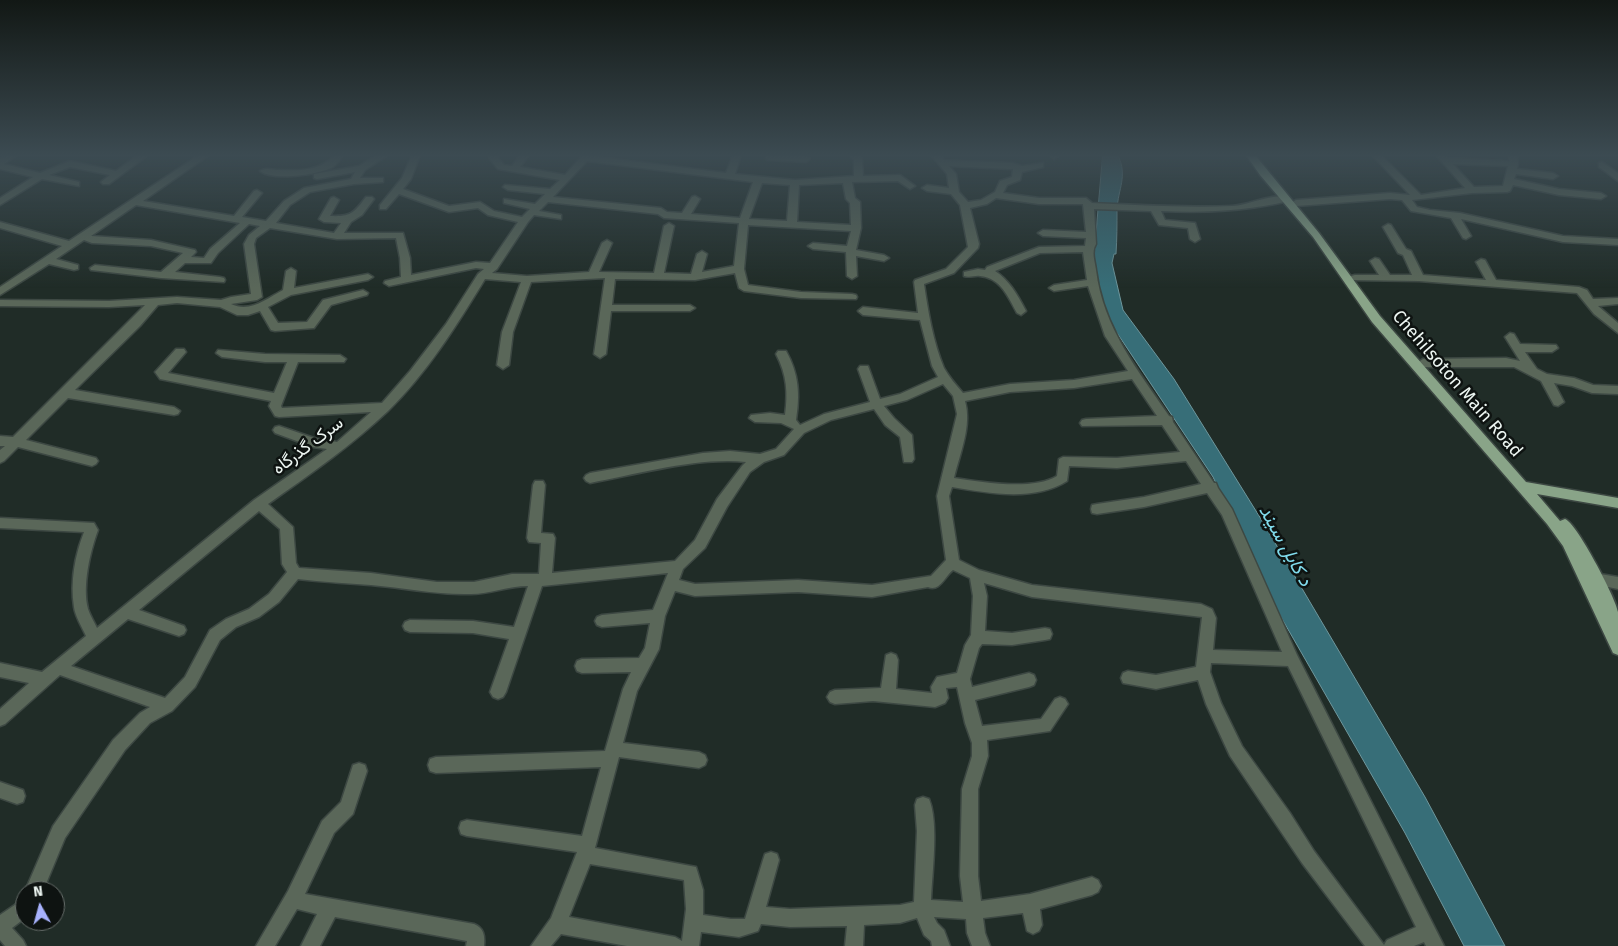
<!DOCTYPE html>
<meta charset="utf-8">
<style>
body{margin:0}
#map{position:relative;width:1618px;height:946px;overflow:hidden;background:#202c27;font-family:"Fira Sans",sans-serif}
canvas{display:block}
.north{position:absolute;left:15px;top:881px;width:50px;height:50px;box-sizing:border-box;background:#0e1311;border:1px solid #676e6b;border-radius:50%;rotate:353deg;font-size:14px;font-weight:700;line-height:20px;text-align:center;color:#edf6f2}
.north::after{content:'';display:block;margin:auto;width:18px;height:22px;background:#a7b1fc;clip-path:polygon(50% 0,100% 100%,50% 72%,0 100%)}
</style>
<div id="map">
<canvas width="1618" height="946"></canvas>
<div class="north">N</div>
</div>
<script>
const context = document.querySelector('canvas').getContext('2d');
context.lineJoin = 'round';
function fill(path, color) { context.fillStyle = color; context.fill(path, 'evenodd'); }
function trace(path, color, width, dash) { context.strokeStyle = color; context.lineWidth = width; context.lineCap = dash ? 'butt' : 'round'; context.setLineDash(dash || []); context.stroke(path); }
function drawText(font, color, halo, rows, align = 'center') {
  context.font = font + ' "Fira Sans",Vazirmatn,sans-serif'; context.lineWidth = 5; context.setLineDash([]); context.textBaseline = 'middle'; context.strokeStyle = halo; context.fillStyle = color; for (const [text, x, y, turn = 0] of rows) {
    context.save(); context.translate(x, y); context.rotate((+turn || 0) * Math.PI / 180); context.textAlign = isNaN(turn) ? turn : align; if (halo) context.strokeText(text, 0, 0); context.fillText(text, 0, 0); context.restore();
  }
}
const water = new Path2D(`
 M1103 155H1118C1128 177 1118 188 1117 210 1117 224 1117 239 1116 254H1114L1112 263 1123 310 1174 379 1261 519 1425 797 1505 946H1464L1405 833 1270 598 1213 477 1109 321 1102 306 1094 258Z`);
fill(water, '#376e78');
trace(water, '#6e979d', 1);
const minor = new Path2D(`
 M7 155H17L4 164 40 173 70 161 116 171 138 155H148L109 184H103L101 182 110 175 70 167 49 175 79 182V186L42 179 0 205V198L33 177 0 169V159Z
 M199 155H209L143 201 234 216 254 191 257 190 262 193 242 217 266 221 284 201 304 188 351 179 355 172 317 179 314 178V174L359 166 377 155H388L365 170 360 178H383V182L354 184 310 192 290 205 276 223 334 233 341 223 324 222 319 219 331 198 334 197 339 200 330 216C351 217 354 213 366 197H372L374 199 362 215 351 222 344 233H403L410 258 411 275 476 262 490 263 518 222 488 215 478 208 449 212 399 194 386 209H380V205L402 178 412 155H420L411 179 403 189 449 206 480 202 494 211 522 217 530 209 504 203V199L535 204 545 194 508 190 503 187 505 185 550 189 560 180 498 169 489 158 490 155H498V158L504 165 512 166 520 155H529L520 167 565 175 583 155 726 173 733 155H741L735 174 795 180 854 176V160L849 155H860L862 160 863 176 900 175 915 186 910 189 898 181 852 182 855 198 860 202 861 228 856 250 884 255 889 258 884 261 856 256 857 276 852 279 847 276 846 252 813 249 808 246 813 243 847 246 851 231 748 225 744 269 748 285 801 292 852 294 856 295 857 297 856 299 801 298 744 291 739 288 735 273 695 280 615 279 612 305H690L695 308 690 311H611L606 354 600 358 594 354 605 278 531 282 513 332 509 365 503 369 497 365 502 332 521 282 485 279C457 325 427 373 388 411 351 446 309 475 268 504L293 527 296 563 299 568 371 573 437 582H474L512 574H539L541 543 529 542 527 538 533 485 535 481H543L545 485 541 533 553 534 555 538 552 573 675 561 695 540 717 499 742 466 746 462C698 457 638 474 590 483L586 481 584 478 586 475 590 473 703 453 730 451 760 454 776 449 794 429 781 423 755 422 749 418 751 415 770 413 785 415C788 393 787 375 776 354L778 351H786C799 374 800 395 796 420L800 425 824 414 870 402 858 369 860 366H868L880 399 900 394 938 377 932 366 920 320 863 315 858 311 863 307 918 313 914 282 915 280 946 269 968 247 960 205 951 194 927 191 922 188 927 185 949 188 947 174 931 155H940L944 160 1012 163 1022 166 1043 163V167L1022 172 1020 180 1007 185 1003 193 1039 198H1086L1092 203C1139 205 1185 208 1232 206 1250 205 1271 193 1289 197V201C1245 211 1207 213 1161 211L1165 220 1195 223 1200 239 1195 242 1190 239 1188 228 1159 225 1151 211 1094 209 1096 244C1091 252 1095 261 1096 270 1103 328 1138 370 1169 416L1172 417 1173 422 1214 483H1216L1218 488 1232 509 1297 655 1444 946H1426L1424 942 1414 946H1365L1302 863 1230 756 1206 704 1198 680 1156 689 1123 683 1121 678 1123 673 1128 671 1156 675 1196 667 1202 617 1032 597 984 583 987 596 985 631 1012 633 1045 628 1050 629 1052 634 1050 639 1045 640 1012 645 982 644 979 648 970 679 972 687 1029 673 1034 675 1036 680 1034 685 1029 687 975 700 982 726 1041 719 1055 699 1060 697 1065 699 1068 704 1050 731 987 740 988 756 978 789V876L981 901 1030 894 1092 877 1098 880 1101 886 1098 892 1092 895 1040 909 1042 925 1039 931 1033 934 1027 931 1023 913 983 918 985 933 990 946H972L967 933 966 919 934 917 937 923 944 930 950 946H932L931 941 924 935 917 918 900 923 864 925 863 946H845L847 926 790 927 761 924 758 931 739 937 701 932 699 946H627L561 934 551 946H531L551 918 577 852 467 836 461 834 459 828 461 822 467 820 582 836 601 767 436 773 430 771 428 765 430 759 436 757 605 751 623 689 631 672 582 673 577 671 575 666 577 661 582 659 639 658 645 648 650 623 602 627 597 625 595 621 597 617 602 615 653 610 668 573 542 586 506 692 503 697 498 699 493 697 490 692 509 639 473 633 410 632 405 630 403 626 405 622 410 620 473 621 514 627 528 586C508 586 490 594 471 594 437 595 405 588 371 585 347 583 322 582 298 579L279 602 259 617 236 627 220 640 195 687 172 711 150 723 125 750 65 838 43 891H25L53 826 113 740 140 713 150 707 60 675 5 724 0 726V709L29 683 0 677V663L42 672 86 636C82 627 75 616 74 607 70 582 75 555 84 532L0 528V518L94 523 98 530C90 552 82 586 88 609 90 615 94 622 97 628L254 500 327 449 313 447 275 433 273 430 275 427 279 426 314 438 337 442 371 412 279 417 275 416 269 406 271 401 160 379 155 372 176 349H184L186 352 168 373 274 393 287 362H265L222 357 216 353 218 350 265 354 340 355 346 359 344 362H298L281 406 282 408 382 403 410 371 446 324 478 274 484 269 476 268 389 286 384 283 385 281 401 277 400 258 396 238 337 239 270 228 256 238 254 244 262 297 257 300 231 304C250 313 266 299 283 290L286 271 291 268 296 271 294 288 368 274 373 277 368 280 291 295 268 307 278 323 307 322 323 300 363 290 368 293 367 295 331 305 314 328 275 331 271 330 260 311 248 315H237L220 307 177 303 158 305 140 326 75 390 174 407 180 411 178 414 174 415 68 398 26 440 96 458 98 461 96 464 92 466 18 447 4 461 0 463V450L5 446H0V436L13 437 145 305 109 307 0 306V300L109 301 177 297 221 300 231 297 251 294 244 244 249 235 260 226 249 224 218 253 211 263H185L175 272 220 277 224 278 225 280 224 282 161 278 91 270 90 268 95 265 161 272 183 253 151 246 92 243 84 240 56 259 78 265V269L74 270 49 264 0 295V287L62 246 0 228V222L69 241ZM587 161 753 182 740 218 691 214 700 199 695 196 692 197 682 213 667 212 661 208 553 197ZM949 166 1011 169H1013L1012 177 1000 181 995 192 981 200 968 202 959 192 956 174ZM762 183 790 185 787 221 749 219ZM843 183 846 199 850 203 851 225 797 222 799 185ZM996 198 1039 204H1083L1086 232 1043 230 1038 233 1043 236 1086 238 1085 246 1039 247 987 267 985 270 978 269 964 272V276C970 278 975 275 980 276 1001 278 1008 297 1017 313L1021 315 1026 311C1017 294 1009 280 995 271L1040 253 1083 252 1087 280 1054 285 1049 288 1054 291 1088 286 1105 336 1128 371 1074 380 1010 384 963 393C956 385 949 377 944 368 933 342 928 311 924 284L954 273 978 248 979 244 970 208 987 204ZM548 202 658 214 664 218 739 223 734 266 702 272 707 254 702 251 697 254 691 274 664 273 674 226 669 223 664 226 654 273 599 272 612 243 607 240 602 243 589 272 527 276 492 273 497 269 528 222 534 215 561 219V215L539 211ZM136 205 240 223 210 249 204 258 191 257 196 252 195 250 151 240 91 236ZM1132 379 1157 416 1086 419 1082 420 1080 423 1082 426 1162 425 1180 452 1117 458 1063 457 1059 459 1057 476C1032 491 982 482 954 478 960 453 972 426 965 401L1010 392 1074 388ZM943 384 953 396 957 414 937 496 946 560 931 576 872 585 798 580 695 584 679 580 683 569 705 548 727 507 750 472 764 462 784 455 804 433 831 420 874 409 885 425 900 437 904 462H912L914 459 912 435 894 418 884 406 907 400ZM1186 461 1201 484 1144 497 1097 504 1092 505 1091 509 1092 513 1097 514 1144 507 1207 493 1222 515 1282 652 1213 650 1216 618 1212 609 1201 604 1032 585 979 570 959 560 949 496 952 487C988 493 1034 502 1067 481L1069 466 1117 468ZM259 511 280 529 282 564 287 572 269 594 249 609 226 619 210 630 185 677 165 698 71 666 128 619 179 636 184 634 186 630 184 626 139 610ZM953 570 970 578 973 596 971 635 965 645 957 673 937 677 931 687 932 693 896 689 898 660 896 655 891 653 886 655 881 688 835 690 830 692 827 697 830 702 835 704 873 701 935 707 945 703 948 698 946 688 957 687 965 723 972 743V756L962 789 960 876 963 902 931 900C932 873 939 823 929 799L923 797 917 799 915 805 917 831 914 902 900 905 790 909 766 907 779 860 777 854 771 852 765 854 763 860 745 919H731L703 915V890L696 867 595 848 619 757 699 768 705 765 707 760 705 755 699 752 623 743 637 691 659 649 665 616 675 591 695 596 798 592 872 597 928 587C940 592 945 576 953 570ZM1211 663 1288 666 1416 927 1387 940 1384 945 1314 851 1290 813 1242 746 1221 703 1210 672ZM590 864 684 880 686 909 682 941 675 937 569 917Z
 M334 155H343C340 160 337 164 333 167 319 175 273 181 260 171 266 167 272 170 279 170 297 171 322 171 334 155Z
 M766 155 806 156 810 159 806 162 769 160 766 159Z
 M1050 155H1058V156L1054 159Z
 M1372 155H1381L1421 195 1465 188 1436 155H1445L1448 158 1509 161V155H1517L1518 164 1517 169 1553 173 1558 176 1553 179 1516 174 1514 179 1559 189 1601 193 1606 196 1601 199 1559 195 1513 185 1510 191 1507 192 1472 193 1412 200 1417 207 1430 210 1460 213 1563 236 1618 239V245L1563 242 1461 219 1471 236 1466 239 1463 238 1451 218 1411 211 1402 200 1390 199 1296 206 1291 203 1296 200 1390 193 1410 195ZM1453 164 1508 166 1503 186 1474 187Z
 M1602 162 1618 173V181L1599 167V163Z
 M1388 224 1391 225 1406 249 1411 251 1423 275 1486 280 1476 262 1481 259 1485 260 1496 280 1579 287 1587 290 1593 299 1618 298V304L1598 306 1618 323V333L1594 314 1577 293 1419 281 1351 280 1350 278 1351 276 1355 275H1379L1370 261 1375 258 1379 259 1390 275H1412L1403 255 1398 253 1383 227Z
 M1510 333 1514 334 1520 344 1556 345 1558 348 1552 352H1525L1537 369 1547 374 1574 378 1593 385 1618 386V394L1592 393 1572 386 1554 383 1564 402 1558 406 1554 405 1541 381 1514 367H1423L1417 363 1423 359 1506 358 1520 361 1505 337Z
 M1594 573 1618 577V589L1589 583 1587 579 1589 575Z
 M359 763 365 765 367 771 353 814 334 833 305 894 474 924C484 928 485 936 484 946H466L467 941 335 917 320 946H301L317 914 297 909 275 946H256L288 891 322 821 341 802 353 765Z
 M0 782 23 790 25 796 23 802 17 804 0 798Z
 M25 898V918L12 928 23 940 26 946H5L0 940V915Z`);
const major = new Path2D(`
 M1246 155H1255L1319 233 1380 316 1526 482 1618 498V508L1537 494 1560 521 1565 519C1576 522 1616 598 1618 612 1618 626 1618 641 1618 655L1613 653 1563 546 1547 524 1372 322 1313 237 1260 175Z`);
trace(minor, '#3d4843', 3);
trace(major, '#3d4843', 3);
fill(minor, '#5a6759');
fill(major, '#89a488');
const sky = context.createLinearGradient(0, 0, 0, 288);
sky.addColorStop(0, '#121815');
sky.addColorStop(0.54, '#3c4b52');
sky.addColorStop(1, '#3c4b5200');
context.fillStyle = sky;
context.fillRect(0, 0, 1618, 288);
drawText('18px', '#edf6f2', '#0e1311', [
 ["Chehilsoton Main Road",1457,384,49],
 ["سرک گذرگاه",308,446,-37]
]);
drawText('italic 19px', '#81dced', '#0e1311', [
 ["د کابل سيند",1285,546,61]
]);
</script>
